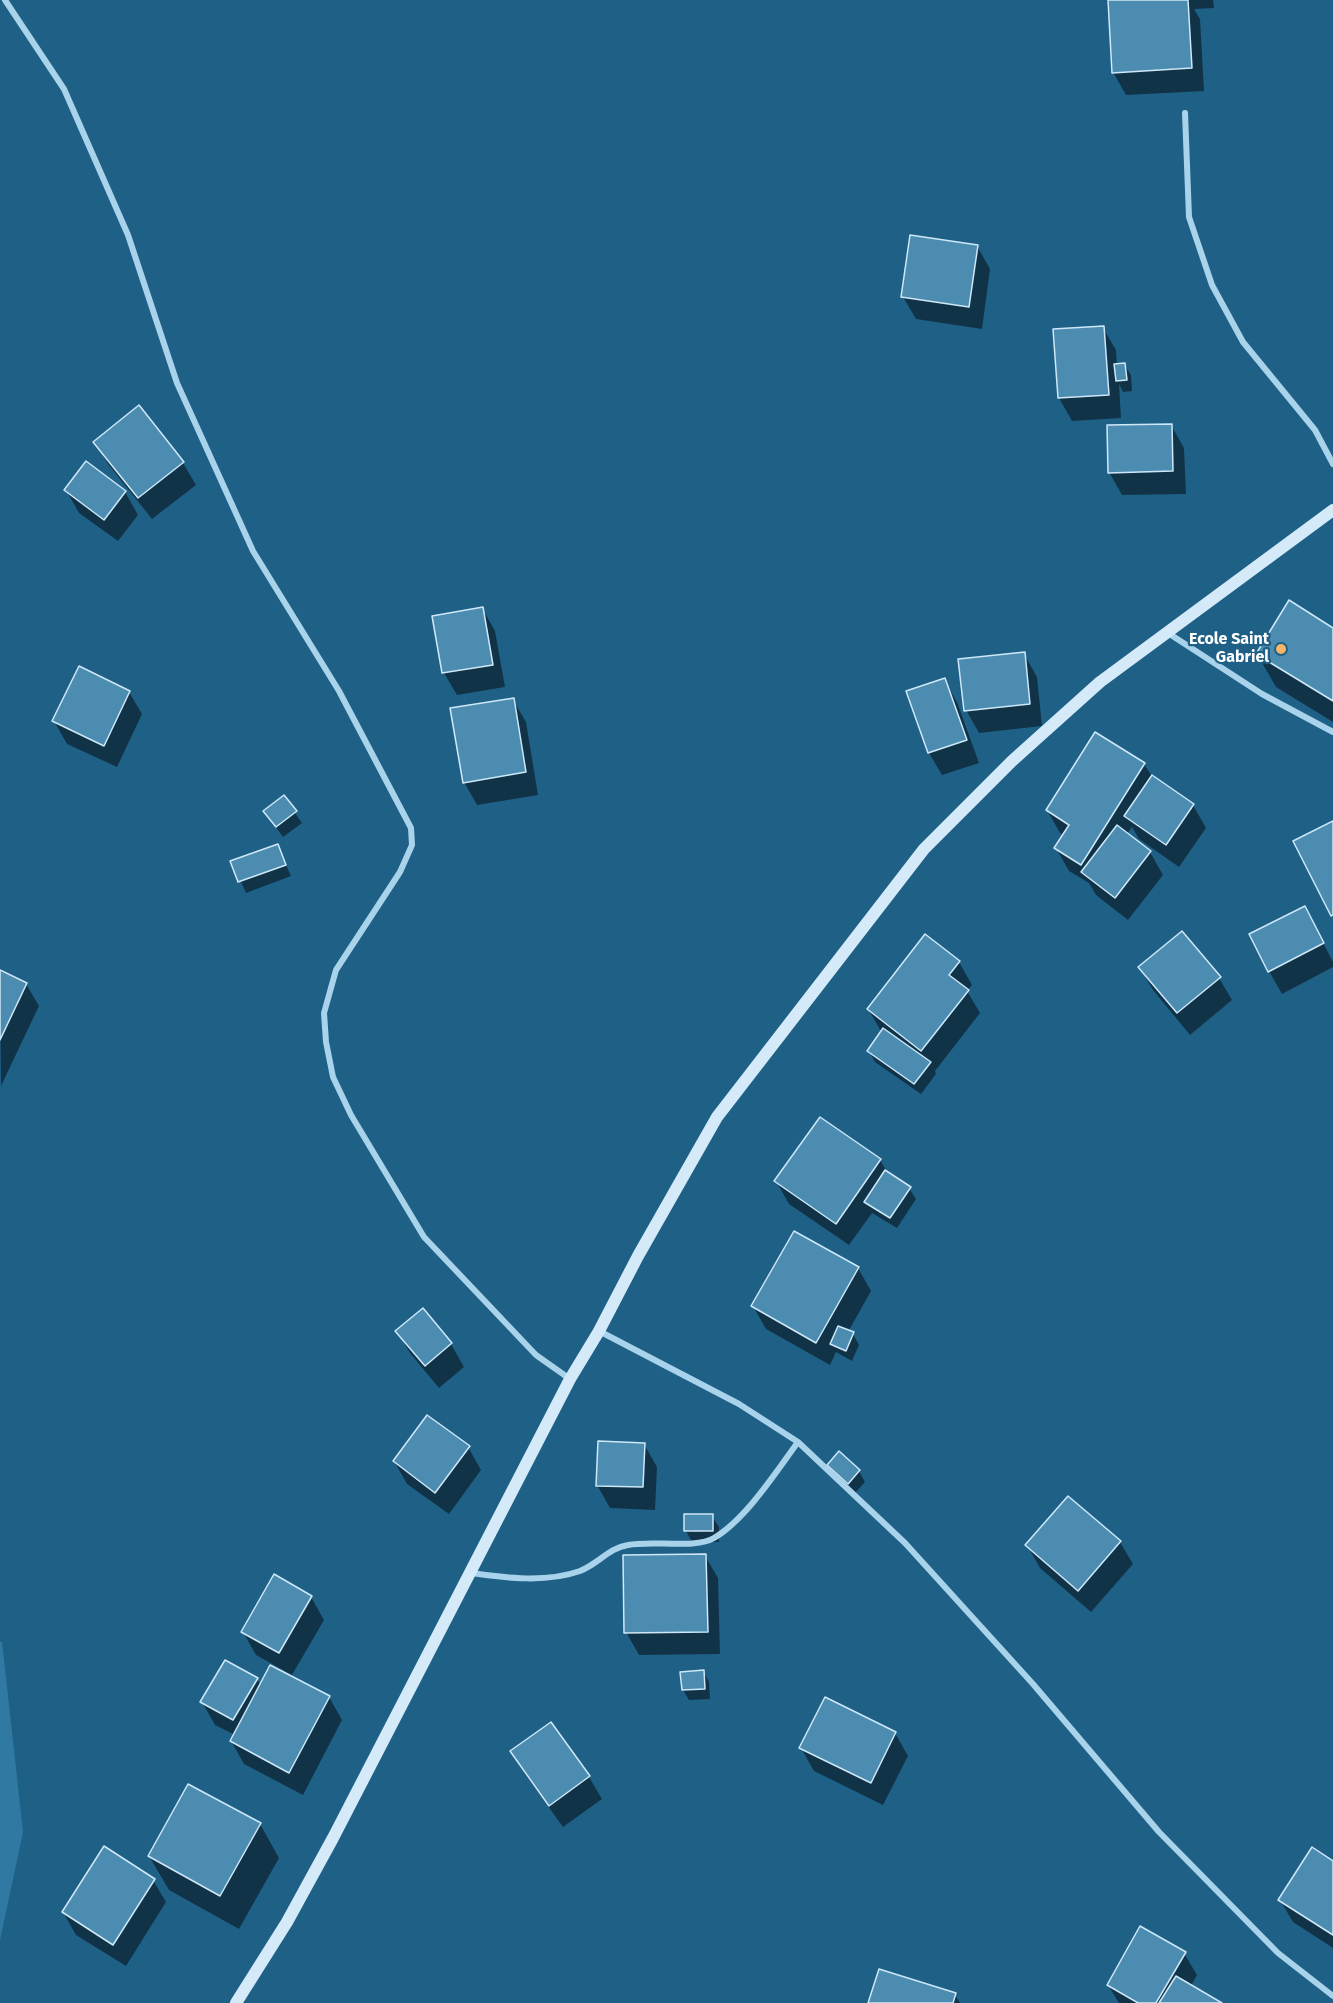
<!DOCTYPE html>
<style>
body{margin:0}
canvas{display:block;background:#1f6087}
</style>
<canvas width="1333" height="2003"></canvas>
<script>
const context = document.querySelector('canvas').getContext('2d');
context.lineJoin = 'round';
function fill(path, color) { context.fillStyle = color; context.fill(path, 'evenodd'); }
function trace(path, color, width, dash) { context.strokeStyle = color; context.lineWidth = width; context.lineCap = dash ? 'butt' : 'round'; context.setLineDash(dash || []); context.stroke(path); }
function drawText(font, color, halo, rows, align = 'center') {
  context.font = font + ' "Fira Sans",sans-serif'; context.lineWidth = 4.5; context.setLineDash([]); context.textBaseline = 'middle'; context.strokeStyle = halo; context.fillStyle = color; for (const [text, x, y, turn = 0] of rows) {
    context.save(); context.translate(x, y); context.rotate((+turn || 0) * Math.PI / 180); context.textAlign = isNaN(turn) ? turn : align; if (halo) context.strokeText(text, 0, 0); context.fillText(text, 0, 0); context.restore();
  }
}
fill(new Path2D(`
 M0 1642H2L23 1832 0 1940Z`), '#3079a3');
fill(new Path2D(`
 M1120 0H1213L1214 8 1194 9 1200 19 1204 91 1126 95 1113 72Z
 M977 246 990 269 982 329 916 319 903 297Z
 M1103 328 1116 350 1117 365 1124 364 1131 375 1132 391 1123 392 1119 384 1121 418 1072 421 1059 398 1055 331Z
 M1171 425 1184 448 1186 494 1122 495 1109 472Z
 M95 442 183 463 196 485 152 519 108 464Z
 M66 490 125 492 138 515 118 541 79 513Z
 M482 608 495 631 505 687 457 695 444 673 434 617Z
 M1333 629V722L1276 687 1257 654Z
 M1024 654 1037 677 1042 726 979 733 966 710Z
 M944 680 957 702 979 763 942 775 929 753 908 692Z
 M129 692 142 714 117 767 67 744 54 721Z
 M513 700 526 722 538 795 477 805 464 782Z
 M1144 764 1153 778 1193 805 1206 828 1179 867 1139 839 1132 827 1127 834 1150 852 1163 875 1128 920 1096 895 1089 883 1069 871 1056 848 1064 835 1060 833 1047 810Z
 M284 797 302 823 283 837 265 812Z
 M277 845 291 876 246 893 232 862Z
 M1317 931 1333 962V967L1282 994 1269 971Z
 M959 962 972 985 967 991 980 1013 935 1071 936 1074 921 1094 875 1062 869 1051 881 1031 868 1009Z
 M1140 968 1219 978 1232 1000 1190 1035 1153 990Z
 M0 971 26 984 39 1006 1 1086Z
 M880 1160 889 1175 909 1188 916 1199 897 1228 872 1213 849 1245 789 1204 776 1181Z
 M858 1268 871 1291 848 1332 853 1334 859 1345 852 1361 836 1352 830 1365 766 1329 753 1306Z
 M422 1310 451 1344 464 1367 439 1388 410 1353 397 1331Z
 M644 1444 657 1467 655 1510 610 1508 597 1485Z
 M468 1447 481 1470 449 1514 407 1484 394 1461Z
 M828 1465 859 1471 865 1482 854 1494 835 1476Z
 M712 1516 719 1527V1542H692L686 1531Z
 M1120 1542 1133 1564 1091 1612 1040 1568 1027 1545Z
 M705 1556 718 1578 720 1654 639 1655 626 1632Z
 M311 1597 324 1620 292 1675 256 1655 243 1632Z
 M703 1671 709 1682 710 1699 689 1700 683 1690Z
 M257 1679 261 1686 329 1697 342 1720 303 1795 244 1764 231 1741 235 1735 215 1725 202 1702Z
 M895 1733 908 1756 883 1805 814 1771 801 1748Z
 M512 1751 589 1777 602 1799 563 1827 525 1774Z
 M260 1824 279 1858 239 1929 169 1890 149 1856Z
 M1333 1863V1948L1293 1922 1280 1900Z
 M153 1880 166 1902 126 1966 76 1935 63 1912Z
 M1184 1953 1197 1975 1191 1986 1219 2003H1119L1108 1985Z
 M955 1995 960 2003H870Z`), '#0007');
const building = new Path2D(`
 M1108 0H1188L1192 68 1112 73Z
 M910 235 978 245 969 307 901 297Z
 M1104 326 1109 395 1058 398 1053 329Z
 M1125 363 1127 380 1116 381 1114 364Z
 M139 405 184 462 138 498 93 442Z
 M1172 424 1173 471 1108 473 1107 425Z
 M86 461 126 491 104 520 64 490Z
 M1289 600 1333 628V701L1256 654Z
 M483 607 493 665 442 673 432 616Z
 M1025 652 1030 704 964 711 958 659Z
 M79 666 130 691 104 746 52 721Z
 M945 678 967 740 928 753 906 691Z
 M514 698 526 772 463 783 450 708Z
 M1095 732 1145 763 1081 865 1054 848 1069 825 1046 810Z
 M1152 775 1194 804 1166 845 1124 816Z
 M284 795 297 811 276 827 263 811Z
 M1333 821V915L1331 916 1293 841Z
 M1117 825 1151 851 1115 898 1081 872Z
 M278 844 286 865 238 882 230 861Z
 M1305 906 1324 943 1268 972 1249 934Z
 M1182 931 1221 977 1177 1013 1138 967Z
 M925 934 960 961 949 975 969 990 921 1051 867 1009Z
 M0 970 27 983 0 1040Z
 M883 1028 931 1062 914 1084 867 1051Z
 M820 1117 881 1159 836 1224 774 1181Z
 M885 1170 911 1187 890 1218 864 1202Z
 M794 1231 859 1267 816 1343 751 1306Z
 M423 1308 452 1343 425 1366 395 1331Z
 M838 1326 854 1332 846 1351 830 1344Z
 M427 1415 470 1446 435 1493 393 1461Z
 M598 1441 645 1443 643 1487 596 1486Z
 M839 1451 860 1470 848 1484 827 1465Z
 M1068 1496 1121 1541 1078 1591 1025 1545Z
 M684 1514H713V1531H684Z
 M706 1554 708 1632 624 1633 623 1555Z
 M274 1574 312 1596 279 1653 241 1632Z
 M225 1660 258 1678 233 1720 200 1702Z
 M270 1665 330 1696 289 1773 230 1741Z
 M704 1670 705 1689 682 1690 680 1672Z
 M825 1697 896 1732 871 1783 799 1748Z
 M551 1722 590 1776 549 1806 510 1751Z
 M188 1784 261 1823 220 1896 148 1856Z
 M104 1846 155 1879 113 1945 62 1912Z
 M1312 1847 1333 1861V1935L1278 1900Z
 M1140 1926 1186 1952 1156 2003H1138L1107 1985Z
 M879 1969 956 1993 953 2003H868Z
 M1176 1976 1222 2003H1159Z`);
fill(building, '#4c8cb1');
trace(building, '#cee8f8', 1.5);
trace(new Path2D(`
 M5 0 64 89 128 235 177 383 253 551 339 691 411 828 412 845 400 872 336 970 324 1013 326 1042 333 1077 351 1115 424 1237 536 1355 570 1379
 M1185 113 1189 217 1212 285 1243 342 1315 430 1333 464
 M1168 633 1262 694 1333 732
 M599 1331 739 1404 798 1442 905 1543 1033 1684 1159 1832 1278 1953 1333 1996
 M472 1573C506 1578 546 1583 580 1571 598 1564 609 1548 628 1545 651 1540 696 1549 714 1538 746 1519 776 1472 798 1442`), '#a9d3ea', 6);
trace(new Path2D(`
 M236 2003 287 1922 333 1838 570 1379 599 1331 638 1256 717 1117 924 849 1012 761 1100 682 1333 510`), '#d4eaf8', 12);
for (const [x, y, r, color] of [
 [1281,649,6,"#f8b469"]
]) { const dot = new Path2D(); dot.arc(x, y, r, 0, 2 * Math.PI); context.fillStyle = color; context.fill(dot); trace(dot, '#1f6087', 2); }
drawText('bold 16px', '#fff', '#1f6087', [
 ["Ecole Saint",1269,640],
 ["Gabriel",1269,658]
], 'right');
</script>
